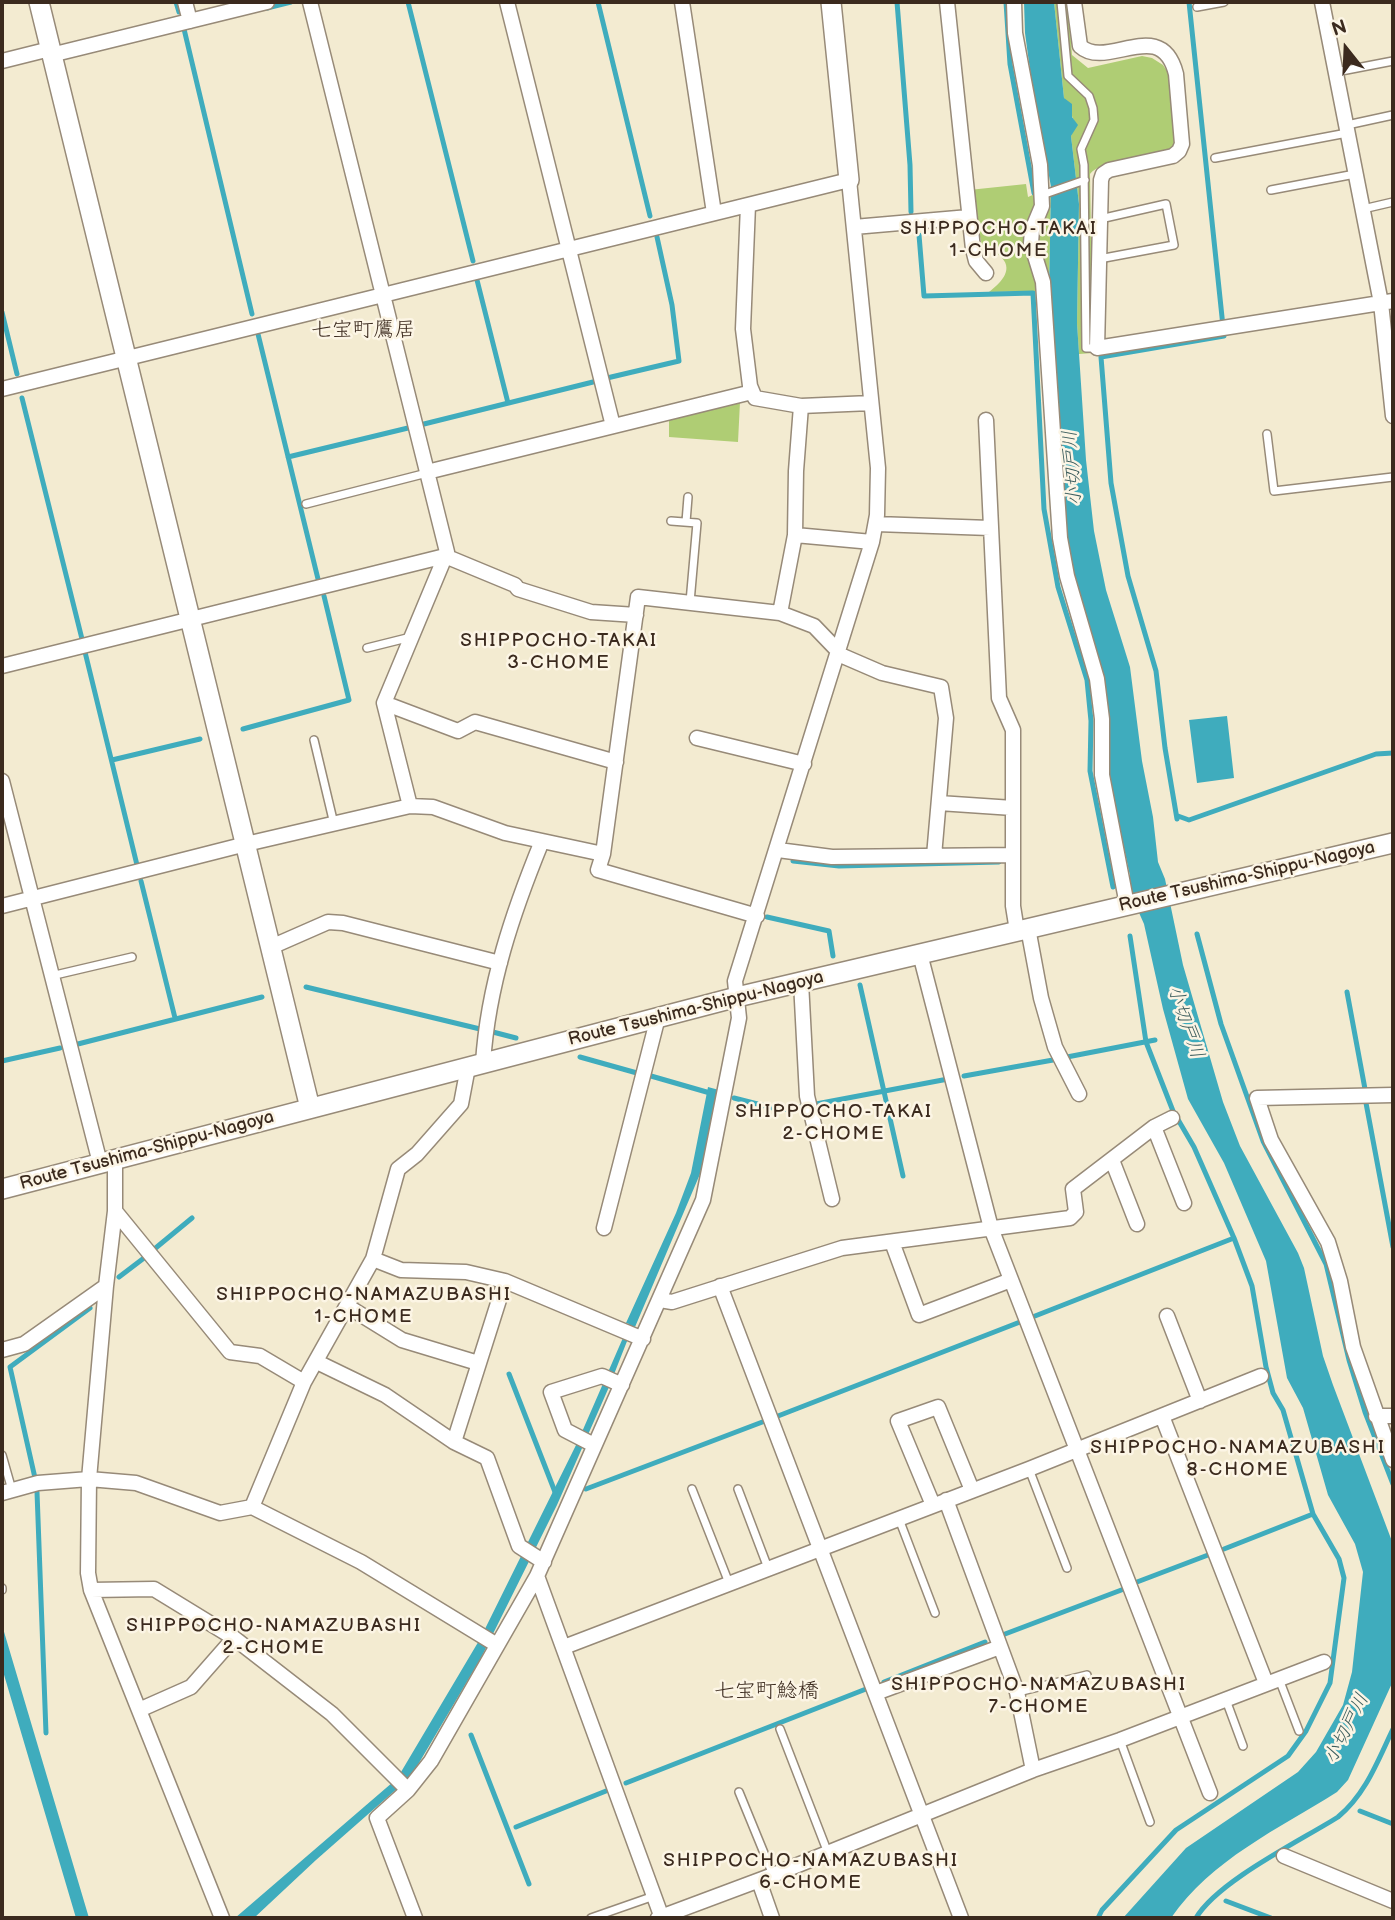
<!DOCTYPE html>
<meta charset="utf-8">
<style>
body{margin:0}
#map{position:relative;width:1395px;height:1920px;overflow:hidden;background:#f3ebd1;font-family:"Balsamiq Sans",sans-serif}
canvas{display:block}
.frame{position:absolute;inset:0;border:4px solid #3b2a1e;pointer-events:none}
.north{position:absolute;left:1311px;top:14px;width:70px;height:70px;-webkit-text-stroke:5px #fcf5e5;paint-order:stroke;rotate:342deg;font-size:19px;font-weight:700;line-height:28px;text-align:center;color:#3b2a1e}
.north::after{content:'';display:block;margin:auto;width:24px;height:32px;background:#3b2a1e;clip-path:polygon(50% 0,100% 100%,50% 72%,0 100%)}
</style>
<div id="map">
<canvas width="1395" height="1920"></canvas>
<div class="frame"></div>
<div class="north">N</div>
</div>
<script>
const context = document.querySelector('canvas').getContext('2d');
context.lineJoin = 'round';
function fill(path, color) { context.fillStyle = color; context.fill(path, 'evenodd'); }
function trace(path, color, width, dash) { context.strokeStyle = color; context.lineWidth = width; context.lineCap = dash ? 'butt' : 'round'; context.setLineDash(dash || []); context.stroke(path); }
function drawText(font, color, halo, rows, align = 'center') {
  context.font = font + ' "Balsamiq Sans","Klee One",sans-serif'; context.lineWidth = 5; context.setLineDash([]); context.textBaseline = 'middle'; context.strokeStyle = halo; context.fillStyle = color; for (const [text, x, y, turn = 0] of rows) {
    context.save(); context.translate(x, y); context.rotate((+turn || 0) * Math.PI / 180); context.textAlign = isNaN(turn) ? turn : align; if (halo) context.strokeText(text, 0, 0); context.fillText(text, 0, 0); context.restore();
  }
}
fill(new Path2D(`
 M1054 2H1068L1072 55 1088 68 1142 56 1152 58 1163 65 1169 74 1176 140 1169 153C1150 156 1100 160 1090 174L1093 353 1079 354 1077 323 1079 204 1071 136 1075 123 1064 98Z
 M1026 184 1028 197 1051 187 1049 291 989 292C999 284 1014 271 1002 258 998 253 988 249 982 245L969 190Z
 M740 402 738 442 669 437V419Z`), '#afcd74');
fill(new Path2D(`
 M1024 2H1054L1064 98 1072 104V117L1078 125 1071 136 1079 204 1077 323 1086 460 1094 531 1106 590 1130 667 1142 761 1153 817 1158 862 1165 879 1183 965 1223 1102 1240 1146 1298 1253 1304 1268 1323 1356 1333 1385 1393 1544V1681L1348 1780 1337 1792C1278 1829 1211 1860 1171 1918H1123L1186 1848 1298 1772 1316 1752 1343 1705 1352 1672 1363 1572 1355 1544 1328 1495 1303 1408 1287 1378 1266 1261 1224 1163 1188 1099 1163 1009 1144 924 1129 890 1130 876 1109 778 1110 722 1103 672 1078 591 1067 541 1049 291 1051 187 1030 70 1025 33Z
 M1227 716 1234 778 1197 783 1189 720Z
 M708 1087 719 1090 700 1174 635 1327 633 1326 609 1387 557 1505 481 1658 416 1768 407 1780 316 1860 254 1918H235L393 1782 401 1772 480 1639 578 1441 629 1324 626 1323 676 1213 691 1173Z
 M2 1625 89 1918H76L2 1668Z`), '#3facbd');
trace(new Path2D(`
 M176 2 179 12
 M408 2 473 261
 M598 2 650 216
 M897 2 910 165 911 212
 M1006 2 1010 64 1034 193
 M267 8 291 2
 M184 29 252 314
 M919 235 924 296 1033 293 1044 509 1058 587 1087 680 1091 721 1090 771 1113 887
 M477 280 508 403
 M2 312 17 374
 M258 334 318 579
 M607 378 679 361 672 305 657 237
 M22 398 82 639
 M424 424 593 382
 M288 457 408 428
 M85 652 137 865
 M243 729 349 700 324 596
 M112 760 200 739
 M1178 816 1189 820 1376 754 1393 753
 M1177 819 1165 748 1156 671 1128 576 1111 483 1101 357 1224 336 1189 2
 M793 861 839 866 999 862
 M141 881 175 1018
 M767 917 829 931 833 956
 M1197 934 1221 1024 1263 1141 1326 1264 1349 1360 1365 1412 1393 1484
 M860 985 903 1176
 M306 987 480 1029
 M1347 992 1365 1089
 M489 1031 516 1038
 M74 1045 262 997
 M580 1057 637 1073
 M1067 1057 1155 1040
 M2 1061 60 1048
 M651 1076 710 1093
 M964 1076 1053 1060
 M734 1098 781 1110 801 1107
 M1366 1103 1393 1247
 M816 1104 948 1079
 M152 1251 192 1218
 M119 1277 144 1258
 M1035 1316 1234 1238
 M509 1374 555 1492
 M778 1416 1020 1322
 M35 1478 10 1367 90 1308
 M586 1489 765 1421
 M37 1492 46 1733
 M1224 1549 1313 1514
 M1137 1582 1208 1555
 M1005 1634 1124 1589
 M884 1682 985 1642
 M471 1735 529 1884
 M626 1783 866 1689
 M1360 1811 1393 1824
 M516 1827 606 1791
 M1226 1901 1271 1918
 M1098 1918 1102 1910 1176 1830 1288 1756 1306 1731 1330 1683 1344 1578 1339 1559 1313 1514 1283 1410 1273 1393 1266 1367 1252 1286 1234 1238 1194 1147 1173 1111 1146 1042 1130 936
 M1196 1918C1218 1881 1300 1841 1338 1817 1366 1794 1378 1760 1393 1729`), '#3facbd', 5);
const lane = new Path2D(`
 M1061 2 1068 76 1089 96 1093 108 1094 120 1081 149 1084 165 1086 348H1096
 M1197 7 1224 2
 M1336 72 1393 61
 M1347 125 1393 115
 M1215 158 1347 133
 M1271 190 1355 174
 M1042 195 1085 180
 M1363 209 1393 202
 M1099 259 1174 245 1166 204 1100 219
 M1267 434 1274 491 1393 477
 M306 504 427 473
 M671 521 697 523 690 602
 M686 522 688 497
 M367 648 411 637
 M314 740 334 824
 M51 976 132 957
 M2 1455 12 1490
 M1029 1469 1067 1568
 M692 1489 729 1583
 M738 1489 768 1568
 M899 1519 935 1613
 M2 1588V1590
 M1279 1679 1299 1731
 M1018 1692 1087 1675
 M1226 1700 1243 1746
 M780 1729 828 1853
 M1120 1740 1150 1822
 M739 1792 773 1875
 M591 1918 654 1896`);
const street = new Path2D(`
 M185 2 190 21
 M310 2 447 552 384 703 410 806
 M507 2 613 426
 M682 2 714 213
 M947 2 973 249 976 261 986 273
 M1014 2 1015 33 1040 165 1042 206 1032 230 1031 243 1043 282 1060 538 1067 576 1097 679 1102 719V775L1127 905
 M1074 2 1080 46C1107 71 1161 15 1176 74L1182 144 1179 151 1173 156 1109 170 1103 174 1101 180 1097 348 1393 301
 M1322 2 1381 303 1393 416
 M51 55 267 2
 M2 61 50 49
 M748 205 743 329 750 386 755 398 801 406 871 403
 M854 227 969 217
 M2 389 849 180 878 468 877 515 872 542 735 981 739 1018 703 1200 537 1576 431 1761 408 1790 377 1818 415 1918
 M986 420 999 698 1013 730V906L1017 931
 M427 472 752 392
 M876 524 990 528
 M795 535 872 542
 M780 613 795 535 796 471 801 406
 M838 654 882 673 941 687 946 718 934 856
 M2 666 445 556 515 585 518 589 591 612 636 615
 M384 703 458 731 475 722 616 762
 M697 738 804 764
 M2 781 100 1163
 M939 803 1013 808
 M778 850 832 857 1013 855
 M2 906 246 844 410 806 433 807 505 833 603 854
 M757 916 598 870 603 854 638 597 780 613 814 626 839 652
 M1028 928 1041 998 1055 1047 1079 1094
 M271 947 328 922 343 923 500 963
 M920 954 991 1228 1210 1793
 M801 982 807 1096 832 1199
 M483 1063C488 985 513 912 542 841
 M1393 1095 1257 1098 1271 1140 1328 1242 1340 1281 1353 1347 1393 1460
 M1154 1127 1184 1203
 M115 1159V1211L106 1286 89 1479 88 1573 91 1590 222 1918
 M1112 1160 1137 1224
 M115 1211 230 1352 260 1356 304 1382
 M604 1228 658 1017
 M892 1242 919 1315 1011 1280
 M373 1259 401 1270 466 1272 505 1281 643 1339
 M720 1286 961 1918
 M660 1300 672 1302 842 1248 1070 1218 1076 1212 1073 1189 1154 1127 1172 1118
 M347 1306 402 1340 478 1363
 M1167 1316 1200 1401
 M2 1350 24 1344 106 1286
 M317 1362 385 1395 454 1442 487 1458 519 1546 544 1562
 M1162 1416 1266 1683
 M1376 1416H1393
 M454 1442 505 1281
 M594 1445 565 1430 551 1392 602 1376 622 1385
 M2 1493 38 1483 89 1479 136 1483 220 1513 252 1507 361 1562 497 1645
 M946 1500 1017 1692 1033 1770
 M933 1505 898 1421 938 1407 972 1490
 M252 1507 304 1382 373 1259 398 1169 417 1154 461 1104 468 1067
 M537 1576 662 1918
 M91 1590 154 1589 234 1638 332 1714 408 1790
 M564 1647 1029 1469 1261 1376
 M876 1693 1000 1647
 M139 1710 191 1687 234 1638
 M1284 1856 1393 1901
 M759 1881 772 1918
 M658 1918 773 1875 1033 1770 1120 1740 1324 1662`);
const secondary = new Path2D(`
 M39 2 310 1108
 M831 2 849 180
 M2 1189 737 997 1393 843`);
trace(lane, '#978a78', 10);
trace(street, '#978a78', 17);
trace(secondary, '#978a78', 22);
trace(lane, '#fff', 7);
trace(street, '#fff', 14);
trace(secondary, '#fff', 19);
drawText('18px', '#3b2a1e', '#fcf5e5', [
 ["Route Tsushima-Shippu-Nagoya",1247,877,-13],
 ["Route Tsushima-Shippu-Nagoya",696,1009,-14],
 ["Route Tsushima-Shippu-Nagoya",147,1151,-15]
]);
context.letterSpacing = '2px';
drawText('19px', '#3b2a1e', '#fcf5e5', [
 ["SHIPPOCHO-TAKAI",999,229],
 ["1-CHOME",999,251],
 ["SHIPPOCHO-TAKAI",559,641],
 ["3-CHOME",559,663],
 ["SHIPPOCHO-TAKAI",834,1112],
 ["2-CHOME",834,1134],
 ["SHIPPOCHO-NAMAZUBASHI",364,1295],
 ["1-CHOME",364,1317],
 ["SHIPPOCHO-NAMAZUBASHI",1238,1448],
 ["8-CHOME",1238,1470],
 ["SHIPPOCHO-NAMAZUBASHI",274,1626],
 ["2-CHOME",274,1648],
 ["SHIPPOCHO-NAMAZUBASHI",1039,1685],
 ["7-CHOME",1039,1707],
 ["SHIPPOCHO-NAMAZUBASHI",811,1861],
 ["6-CHOME",811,1883]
]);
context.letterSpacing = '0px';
drawText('italic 19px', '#3d5e5e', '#fcf5e5', [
 ["小切戸川",1073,468,-94],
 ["小切戸川",1185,1022,71],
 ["小切戸川",1347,1729,-63]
]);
drawText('21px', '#3b2a1e', '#fcf5e5', [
 ["七宝町鷹居",363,331],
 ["七宝町鯰橋",766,1692]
]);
</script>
